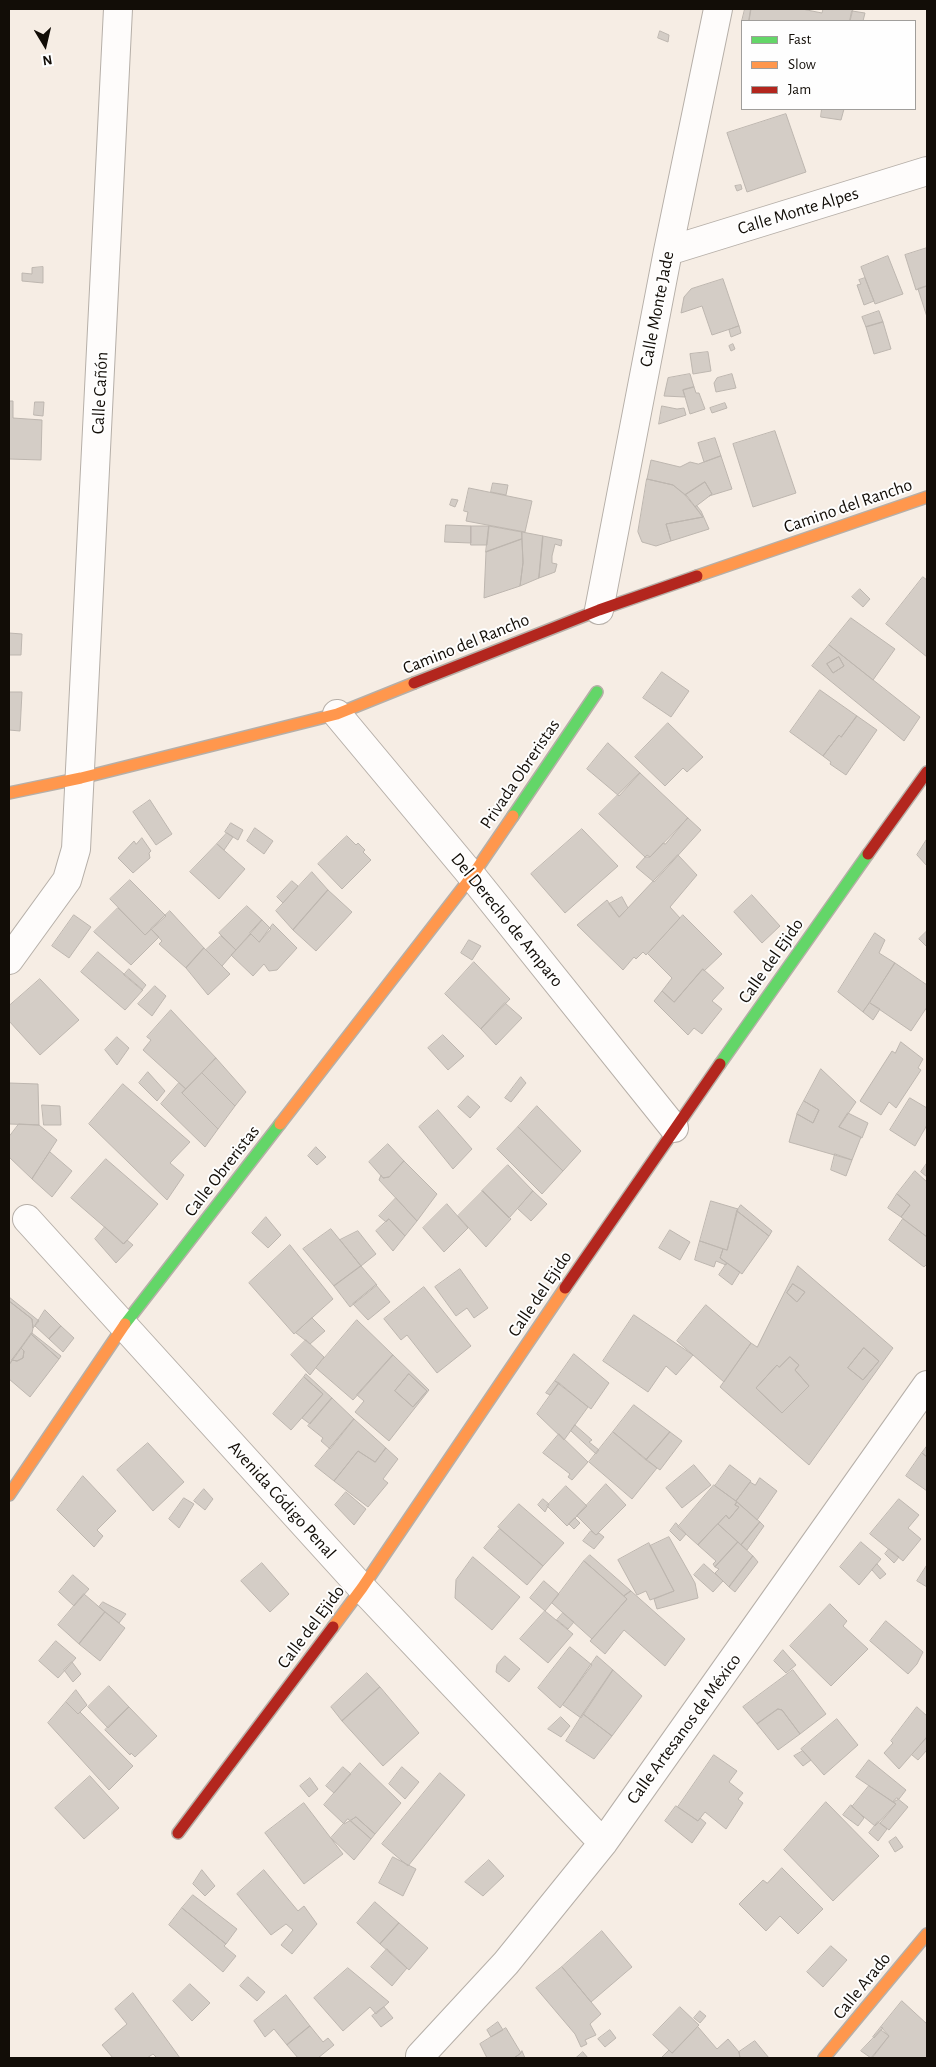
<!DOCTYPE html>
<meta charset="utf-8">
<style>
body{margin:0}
#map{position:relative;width:936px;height:2067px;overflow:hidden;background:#f6ede4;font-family:"Alegreya Sans",sans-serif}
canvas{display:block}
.frame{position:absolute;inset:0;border:10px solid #120d07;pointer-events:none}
.legend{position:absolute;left:741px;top:20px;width:175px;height:90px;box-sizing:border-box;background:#fefefe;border:1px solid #a09e9b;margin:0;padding:6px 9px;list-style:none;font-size:15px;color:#120d07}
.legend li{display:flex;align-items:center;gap:10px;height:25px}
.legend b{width:25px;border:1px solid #a09e9b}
.north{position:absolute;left:20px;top:20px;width:50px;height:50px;-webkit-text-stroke:4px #fefefe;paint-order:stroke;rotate:171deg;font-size:14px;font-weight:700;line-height:20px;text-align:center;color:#120d07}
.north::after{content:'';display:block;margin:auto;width:18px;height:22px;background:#120d07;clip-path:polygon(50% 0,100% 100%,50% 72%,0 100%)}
</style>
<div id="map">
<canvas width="936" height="2067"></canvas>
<div class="frame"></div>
<ul class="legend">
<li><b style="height:6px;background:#63d668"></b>Fast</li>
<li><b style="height:6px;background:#ff974d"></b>Slow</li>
<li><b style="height:6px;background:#b3261e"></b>Jam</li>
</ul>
<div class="north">N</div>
</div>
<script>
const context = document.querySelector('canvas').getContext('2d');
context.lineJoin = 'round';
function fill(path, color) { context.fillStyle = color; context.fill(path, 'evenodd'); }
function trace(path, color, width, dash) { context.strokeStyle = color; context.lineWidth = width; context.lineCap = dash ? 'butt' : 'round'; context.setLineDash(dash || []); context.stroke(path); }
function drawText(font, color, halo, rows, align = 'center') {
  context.font = font + ' "Alegreya Sans",sans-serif'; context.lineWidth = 4; context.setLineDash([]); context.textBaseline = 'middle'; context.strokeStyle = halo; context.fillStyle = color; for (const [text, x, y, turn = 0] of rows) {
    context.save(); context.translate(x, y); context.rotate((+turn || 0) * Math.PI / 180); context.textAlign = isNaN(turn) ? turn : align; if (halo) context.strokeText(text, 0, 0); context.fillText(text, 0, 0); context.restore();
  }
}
const building = new Path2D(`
 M745 9H751L749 21H742Z
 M751 9H802L822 13 823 9H853L850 21H749Z
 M852 11 865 13 863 21H850Z
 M660 31 669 35 668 42 658 38Z
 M822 109H844L841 120 821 117Z
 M786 114 806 172 747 192 727 133Z
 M741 185 742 189 737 191 735 186Z
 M927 248V286L916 290 905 255Z
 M888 256 903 294 875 304 861 267Z
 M43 267V283L22 281V273L32 274V268Z
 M865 278 874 301 864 305 857 285 861 284 859 280Z
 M723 279 739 326 712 335 702 306 681 313 684 297 691 289Z
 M927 286V317L918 289Z
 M879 311 883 322 866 327 862 317Z
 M883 322 891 349 874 354 866 327Z
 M739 326 741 333 731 337 729 330Z
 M733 344 735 349 731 351 729 346Z
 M708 352 711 371 693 374 690 354Z
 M690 374 694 387 683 390 685 397 664 396 668 378Z
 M732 374 736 388 716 392 714 383 717 378Z
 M694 387 696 393H699L705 409 690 414 683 390Z
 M9 401H13V418L42 420 41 460 9 459Z
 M35 402H44L43 416 34 415Z
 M725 403 727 408 712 413 710 408Z
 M662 406 677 409 684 408 686 415 659 424Z
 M775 431 796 493 753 507 733 444Z
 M715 438 721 456 704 462 698 443Z
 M721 456 732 489 709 496 712 494 705 482 685 495 673 485 647 479 651 460 680 467 690 462 698 464Z
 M647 479 673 485 687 496 703 517 666 524 671 541 656 546 642 542 638 532Z
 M705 482 712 494 695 507 685 495Z
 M493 483 508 485 506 495 491 492Z
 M469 488 532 501 525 532 466 521 468 512 464 511Z
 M452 499 458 500 455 507 450 505Z
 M697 506 701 511 709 529 671 541 666 524 703 517 695 507Z
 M446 525 471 526V543L445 542Z
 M471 526H489L487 545H471Z
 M489 526 522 532V539L486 552Z
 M522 532 543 536 539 578 520 586 523 563Z
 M543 536 562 540 561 546 555 544 552 556V563L557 564 555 572 539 578Z
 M522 539 523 563 520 586 484 598 486 552Z
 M923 577 927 580V657L886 624Z
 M860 589 870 599 863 607 852 597Z
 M851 618 895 649 873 680 829 645Z
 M9 633 22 634 21 655H9Z
 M829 645 920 717 904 741 812 666ZM839 657 844 666 833 673 827 664Z
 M839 657 844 666 833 673 827 664Z
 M662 672 689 691 671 717 643 698Z
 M820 690 857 716 841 737 839 735 823 756 790 732Z
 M9 692H22L20 731 9 730Z
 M857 716 877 730 846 775 830 764 831 762 823 756 839 735 841 737Z
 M668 723 703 757 687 772 683 768 665 786 635 757Z
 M608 743 640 773 619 796 587 769Z
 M640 773 688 818 650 857H645L599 814Z
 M150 800 172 834 156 845 133 812Z
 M688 818 701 830 654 882 636 867 647 855 650 857 663 843 665 844Z
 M231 823 243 830 238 840 225 832Z
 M255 828 273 841 264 854 247 841Z
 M582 829 618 866 565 913 531 874Z
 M227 833 233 837 224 850 217 844Z
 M347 836 356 845 358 843 365 850 363 852 371 860 342 889 318 864Z
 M142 838 151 851 149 853 150 858 133 873 118 858 134 841 136 844Z
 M927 839V866L917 855Z
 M217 844 245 869 219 899 190 872Z
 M678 855 697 875 670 907 680 918 646 955 643 952 636 959 634 957 623 970 577 925 607 900 619 917Z
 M312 872 328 890 293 930 276 911Z
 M130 880 166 916 145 935 110 899Z
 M292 881 298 886 283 903 277 897Z
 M328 890 352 912 316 951 293 930Z
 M752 895 780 926 762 943 734 912Z
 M622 897 628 908 619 917 609 904Z
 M247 906 262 920 236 950 219 933Z
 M118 908 145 935 151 929 159 937 131 965 94 932Z
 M170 911 204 948 186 968 159 944 162 941 151 929Z
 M74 915 91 927 69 958 52 946Z
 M683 915 722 954 704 971 703 969 674 1002 662 991 672 978 648 954Z
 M262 920 271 929 259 942 250 933Z
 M273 924 297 948 277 970 269 971 264 964 253 976 231 955 251 934 259 942Z
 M927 931V947L919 939Z
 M875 933 885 940 879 953 895 963 863 1012 838 992Z
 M221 936 236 950 222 966 206 950Z
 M469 940 481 946 472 960 461 953Z
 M204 948 230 974 208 995 186 968Z
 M98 952 143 990 125 1010 81 972Z
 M474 962 510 999 481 1029 445 994Z
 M895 963 927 985V1007L911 1031 870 1003Z
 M129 969 146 985 142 990 124 975Z
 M703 969 724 988 712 1001 722 1009 702 1034 694 1028 688 1035 654 1001 662 991 674 1002Z
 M40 979 79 1020 40 1055 9 1021V1006Z
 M155 986 166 996 152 1016 138 1004Z
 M505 1003 522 1018 496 1045 481 1029Z
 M870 1003 880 1009 873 1020 863 1012Z
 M171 1010 216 1058 186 1089 143 1050 151 1040 147 1037Z
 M443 1035 464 1056 448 1070 428 1048Z
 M117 1037 129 1048 117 1065 105 1050Z
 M901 1042 923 1059 918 1068 921 1070 896 1108 889 1102 881 1115 860 1101 892 1051 895 1053Z
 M216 1058 246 1092 235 1106 202 1073Z
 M821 1069 856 1102 839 1127 861 1137 852 1160 789 1142 797 1114 813 1123 819 1110 804 1101Z
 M148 1072 165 1091 157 1101 139 1083Z
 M202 1073 235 1106 218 1129 182 1093Z
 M521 1077 526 1083 511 1102 505 1098Z
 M9 1083 38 1084 39 1125 9 1124Z
 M179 1083 186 1089 182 1093 218 1129 205 1147 161 1104Z
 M123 1084 190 1142 170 1163 184 1175 167 1200 89 1124Z
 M468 1096 480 1107 470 1118 458 1107Z
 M910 1098 927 1108V1125L915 1146 890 1130Z
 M804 1101 819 1110 813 1123 797 1114Z
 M42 1105 60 1106 61 1125H44Z
 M537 1106 581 1151 563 1171 518 1127Z
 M438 1110 472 1149 453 1169 419 1127Z
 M848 1113 868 1123 862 1138 839 1127Z
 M19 1124 39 1125 57 1140 32 1179 9 1157V1137Z
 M518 1127 563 1171 542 1194 497 1149Z
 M388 1144 404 1161 389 1177 383 1178 369 1162Z
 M316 1147 326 1157 317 1165 308 1156Z
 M50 1152 72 1171 52 1197 32 1179Z
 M835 1154 852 1160 846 1176 831 1170Z
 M106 1159 158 1204 124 1244 71 1198Z
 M404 1161 437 1194 417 1221 379 1180 381 1175 383 1178 389 1177Z
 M927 1163V1177L921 1172Z
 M508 1165 533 1191 509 1218 482 1191Z
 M915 1171 927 1182V1237L901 1217 910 1205 897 1194Z
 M483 1191 511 1219 486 1247 458 1216Z
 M533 1191 547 1204 531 1221 518 1209Z
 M897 1194 910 1205 901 1217 888 1208Z
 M396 1198 417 1221 405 1236 389 1219 386 1222 379 1216Z
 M711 1201 738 1209 727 1250 700 1241Z
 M447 1204 468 1228 444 1252 423 1228Z
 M741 1205 772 1231 769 1236 737 1211Z
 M737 1211 769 1236 742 1274 720 1258 723 1249 727 1250Z
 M266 1217 281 1235 268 1248 252 1233Z
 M389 1219 405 1236 393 1251 376 1231Z
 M903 1219 927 1237V1264L924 1267 889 1240Z
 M105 1227 123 1244 127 1240 133 1245 116 1263 95 1239Z
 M331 1229 361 1266 334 1286 303 1249Z
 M670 1230 690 1242 680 1260 659 1248Z
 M358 1231 376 1254 361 1266 340 1240Z
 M700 1241 723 1249 720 1258 727 1263 726 1265 716 1261 714 1267 695 1260Z
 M290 1245 333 1299 294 1334 249 1283Z
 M727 1263 740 1272 732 1285 719 1275Z
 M361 1266 377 1285 350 1307 334 1286Z
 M798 1266 893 1348 809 1465 720 1387 751 1343 757 1347ZM793 1284 805 1292 797 1302 787 1293ZM864 1348 879 1361 863 1380 848 1368ZM790 1357 799 1365 795 1370 809 1386 782 1413 756 1388 777 1365 779 1367Z
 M460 1269 488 1308 474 1318 467 1308 456 1316 435 1287Z
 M793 1284 805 1292 797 1302 787 1293Z
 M376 1285 390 1302 368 1320 353 1304Z
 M424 1287 471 1346 437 1373 407 1335 401 1340 384 1319Z
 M9 1297 39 1321 33 1328 32 1319 9 1301Z
 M9 1301 32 1319 33 1328 32 1333 9 1365Z
 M706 1305 751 1343 724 1382 677 1341Z
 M45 1310 61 1326 49 1339 35 1326Z
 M634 1315 693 1355 676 1375 666 1366 648 1392 603 1361Z
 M312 1318 325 1331 310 1344 296 1333Z
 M357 1320 393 1355 353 1400 316 1368Z
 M61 1326 74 1338 63 1352 49 1339Z
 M32 1333 61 1356 59 1359 31 1334Z
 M31 1334 59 1359 30 1397 9 1379V1365L12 1360 17 1361 23 1358 24 1351 21 1348Z
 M306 1340 324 1357 310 1375 291 1355Z
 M21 1348 24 1351 23 1358 17 1361 12 1360Z
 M864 1348 879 1361 863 1380 848 1368Z
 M574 1354 609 1383 591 1409 555 1381Z
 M393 1355 429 1390 389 1441 355 1412 364 1401 357 1395ZM409 1374 427 1391 413 1407 395 1391Z
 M790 1357 799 1365 795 1370 809 1386 782 1413 756 1388 777 1365 779 1367Z
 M306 1374 332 1398 310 1424 302 1418 323 1394 304 1377Z
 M409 1374 427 1391 413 1407 395 1391Z
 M304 1377 323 1394 291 1430 273 1414Z
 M555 1381 559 1383 550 1395 546 1393Z
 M559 1383 588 1407 564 1440 537 1414Z
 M332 1398 354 1419 330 1449 321 1441 323 1438 308 1426Z
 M634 1405 670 1432 646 1460 613 1432Z
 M354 1419 386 1448 375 1462 358 1451 334 1481 315 1466Z
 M575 1425 592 1440 589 1442 599 1450 596 1454 571 1431Z
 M613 1432 657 1468 632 1499 589 1462Z
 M670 1432 682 1441 660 1470 646 1460Z
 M559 1434 588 1462 572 1480 568 1477 570 1474 543 1453Z
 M148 1443 184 1482 153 1511 117 1470Z
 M927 1446V1457L922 1453Z
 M386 1448 398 1459 383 1479 388 1483 368 1507 334 1481 358 1451 375 1462Z
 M922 1453 927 1457V1491L906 1476Z
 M694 1465 711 1485 682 1508 666 1488Z
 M730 1465 751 1481 736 1501 715 1486Z
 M83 1476 116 1511 97 1530 103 1536 94 1547 57 1510Z
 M760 1478 777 1491 757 1520 736 1501 750 1482 755 1485Z
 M606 1484 626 1505 596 1535 577 1516Z
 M714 1485 737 1502 735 1505 739 1507 729 1519 726 1515 698 1545 678 1527Z
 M566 1486 587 1506 567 1526 547 1506Z
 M204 1489 213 1499 205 1510 194 1501Z
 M346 1492 366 1509 354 1525 335 1505Z
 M184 1498 194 1504 179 1528 169 1519Z
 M543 1499 549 1504 545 1512 538 1505Z
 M899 1499 919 1515 908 1528 921 1539 903 1561 870 1534Z
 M737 1502 760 1522 741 1545 718 1524 726 1515 729 1519 739 1507 735 1505Z
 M519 1504 564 1543 543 1566 498 1527Z
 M575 1518 580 1523 574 1529 569 1524Z
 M760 1522 764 1526 747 1550 741 1545Z
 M676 1523 686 1534 680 1541 670 1531Z
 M718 1524 738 1542 715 1567 713 1564 716 1561 698 1545Z
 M500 1529 543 1566 527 1585 484 1548Z
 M591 1531 596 1535 599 1533 604 1537 594 1549 583 1541Z
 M669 1537 695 1583 698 1598 657 1609 654 1599 674 1591 650 1546Z
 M738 1542 753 1556 729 1587 715 1573 719 1569 715 1567Z
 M861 1542 881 1559 859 1585 840 1567Z
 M649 1543 674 1591 650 1600 646 1591 637 1595 618 1560Z
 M889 1549 899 1557 894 1563 885 1554Z
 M590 1555 631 1591 624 1596 584 1561Z
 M753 1556 758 1562 735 1592 729 1587Z
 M473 1557 520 1597 492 1630 455 1598 456 1580Z
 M584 1561 627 1599 592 1639 552 1603Z
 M262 1563 289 1594 270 1612 241 1581Z
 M704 1564 723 1581 713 1592 694 1575Z
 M877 1564 886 1574 880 1579 872 1570Z
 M927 1565V1587L917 1581Z
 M73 1575 89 1589 74 1606 59 1592Z
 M544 1581 559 1594 545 1611 530 1598Z
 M631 1591 685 1639 665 1666 624 1630 605 1654 590 1641 627 1599 624 1596Z
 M84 1594 105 1612 79 1644 58 1625Z
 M103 1602 126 1614 119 1623 99 1607Z
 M830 1604 847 1621 843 1626 868 1649 831 1686 790 1646Z
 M545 1611 573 1634 548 1663 520 1639Z
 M105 1612 125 1628 100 1661 79 1644Z
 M563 1613 574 1622 568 1629 557 1620Z
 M886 1621 923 1652 917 1664 908 1674 870 1641Z
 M56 1641 76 1658 58 1678 39 1661Z
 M570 1647 592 1665 560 1708 538 1688Z
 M783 1650 796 1665 786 1673 774 1661Z
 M505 1656 520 1669 509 1682 496 1672 497 1665Z
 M597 1656 613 1670 581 1718 563 1705Z
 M72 1662 81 1674 73 1682 64 1670Z
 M613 1670 642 1696 612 1736 583 1714Z
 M793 1670 826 1714 800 1734 782 1710 778 1709 757 1724 743 1707Z
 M367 1673 380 1687 342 1721 331 1707Z
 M109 1686 129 1707 108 1728 88 1707Z
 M380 1687 419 1733 383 1766 342 1721Z
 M76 1690 87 1705 78 1714 66 1702Z
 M66 1702 78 1714 80 1712 133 1766 109 1790 48 1723Z
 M129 1707 157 1736 135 1757 131 1753 130 1755 105 1730Z
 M917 1707 927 1716V1737L899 1769 884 1753 893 1743 891 1741Z
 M778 1709 782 1710 800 1734 778 1750 757 1724Z
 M583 1714 612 1736 594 1759 566 1741Z
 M561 1717 570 1726 561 1737 548 1729Z
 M837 1719 858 1745 824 1775 801 1749Z
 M927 1737V1750L918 1760 912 1755Z
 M803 1751 811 1760 803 1766 794 1756Z
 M714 1755 737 1771 729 1782 743 1793 738 1799 743 1803 726 1829 705 1812 698 1821 678 1807Z
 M869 1760 906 1790 899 1799 893 1802 856 1777Z
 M360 1763 401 1803 375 1834 356 1817 344 1824 324 1805Z
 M343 1767 351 1774 334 1793 326 1786Z
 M402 1767 419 1782 405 1799 389 1784Z
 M440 1773 465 1795 408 1866 382 1844Z
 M90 1776 119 1808 84 1839 55 1808Z
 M310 1778 318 1789 309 1797 300 1786Z
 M869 1786 896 1804 875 1826 852 1807Z
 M897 1798 908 1807 889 1830 880 1823 896 1804 893 1802Z
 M826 1802 879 1856 833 1901 784 1850Z
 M304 1803 343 1854 304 1884 265 1833Z
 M851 1805 864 1818 858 1826 843 1815Z
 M676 1806 698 1821 700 1818 706 1823 692 1843 665 1821Z
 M356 1817 375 1834 371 1839 351 1821Z
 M348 1819 371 1839 354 1860 331 1838Z
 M878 1822 887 1829 878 1841 869 1833Z
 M896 1837 903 1847 895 1852 889 1842Z
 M393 1857 416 1869 403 1896 379 1883Z
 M489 1860 504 1876 483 1896 465 1882Z
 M782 1868 823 1909 798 1934 780 1916 766 1931 739 1904 763 1880 767 1883Z
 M202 1870 215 1886 205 1896 193 1884Z
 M264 1870 298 1911 304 1906 317 1924 292 1954 281 1945 293 1930 286 1924 271 1935 237 1894Z
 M193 1895 237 1929 226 1944 182 1908Z
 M375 1902 399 1923 380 1944 357 1923Z
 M182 1908 226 1944 224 1946 236 1956 223 1972 169 1925Z
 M399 1923 428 1948 409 1970 380 1944Z
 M602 1931 632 1967 591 2002 562 1967Z
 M831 1946 847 1960 823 1987 807 1972Z
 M387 1949 407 1968 392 1986 371 1967Z
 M562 1967 601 2014 590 2024 596 2035 585 2040 587 2044 581 2047 575 2034 536 1988Z
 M348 1968 389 2002 376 2014 370 2007 343 2031 314 1998Z
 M248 1977 265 1992 257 2001 240 1986Z
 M190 1984 210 2003 192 2021 173 2001Z
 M133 1993 180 2058H157L153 2054 147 2058H113L102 2045 127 2024 115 2009Z
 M286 1995 310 2026 287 2045 274 2029 265 2037 254 2021Z
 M902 2001 927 2024V2058H872L889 2036 881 2027Z
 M384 2007 393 2018 381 2027 372 2016Z
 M680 2007 699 2025 672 2053 653 2035Z
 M700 2011 706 2016 700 2023 694 2018Z
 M498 2022 503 2030 491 2037 487 2030Z
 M310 2026 323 2042 328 2038 334 2045 318 2058H298L287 2045Z
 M698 2027 717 2049 728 2039 739 2052 740 2058H661L669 2050 672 2053Z
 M881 2027 883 2028 874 2038 873 2037Z
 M506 2028 521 2053 514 2058H487L480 2044Z
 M610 2030 616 2038 605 2047 598 2039Z
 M881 2030 889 2036 871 2058 861 2051Z
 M755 2041 769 2058H740L739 2052Z
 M522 2051 525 2058H514L521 2053Z
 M583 2052 588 2058H576Z`);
fill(building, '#d4cdc6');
trace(building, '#bdb6af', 1);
const street = new Path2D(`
 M668 251 927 171
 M599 610 668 251 718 9
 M337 714 472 876 674 1128
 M9 960 67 880 76 849 118 9
 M27 1219 362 1588 603 1843
 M420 2056 506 1963 603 1843 927 1385`);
const fast = new Path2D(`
 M513 816 597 692
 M720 1064 868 854
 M125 1324 280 1124`);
const slow = new Path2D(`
 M697 576 927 497
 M9 793 81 778 337 714 414 683
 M280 1124 472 876 513 816
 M9 1495 125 1324
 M333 1627 362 1588 565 1288
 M824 2058 927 1934`);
const jam = new Path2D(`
 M414 683 599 610 697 576
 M868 854 927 772
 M565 1288 720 1064
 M178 1833 333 1627`);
trace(street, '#b6afa8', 30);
trace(fast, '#b6afa8', 14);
trace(slow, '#b6afa8', 14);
trace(jam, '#b6afa8', 14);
trace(street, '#fefcfb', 28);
trace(fast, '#63d668', 11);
trace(slow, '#ff974d', 11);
trace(jam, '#b3261e', 11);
drawText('18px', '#120d07', '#fefefe', [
 ["Calle Monte Alpes",798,211,-17],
 ["Calle Monte Jade",657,309,-79],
 ["Calle Cañón",100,393,-87],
 ["Camino del Rancho",848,506,-19],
 ["Camino del Rancho",466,644,-22],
 ["Privada Obreristas",520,774,-56],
 ["Del Derecho de Amparo",507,920,51],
 ["Calle del Ejido",771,961,-55],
 ["Calle Obreristas",222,1171,-52],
 ["Calle del Ejido",540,1294,-56],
 ["Avenida Código Penal",282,1500,48],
 ["Calle del Ejido",311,1627,-53],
 ["Calle Artesanos de México",684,1729,-54],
 ["Calle Arado",862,1986,-51]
]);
</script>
